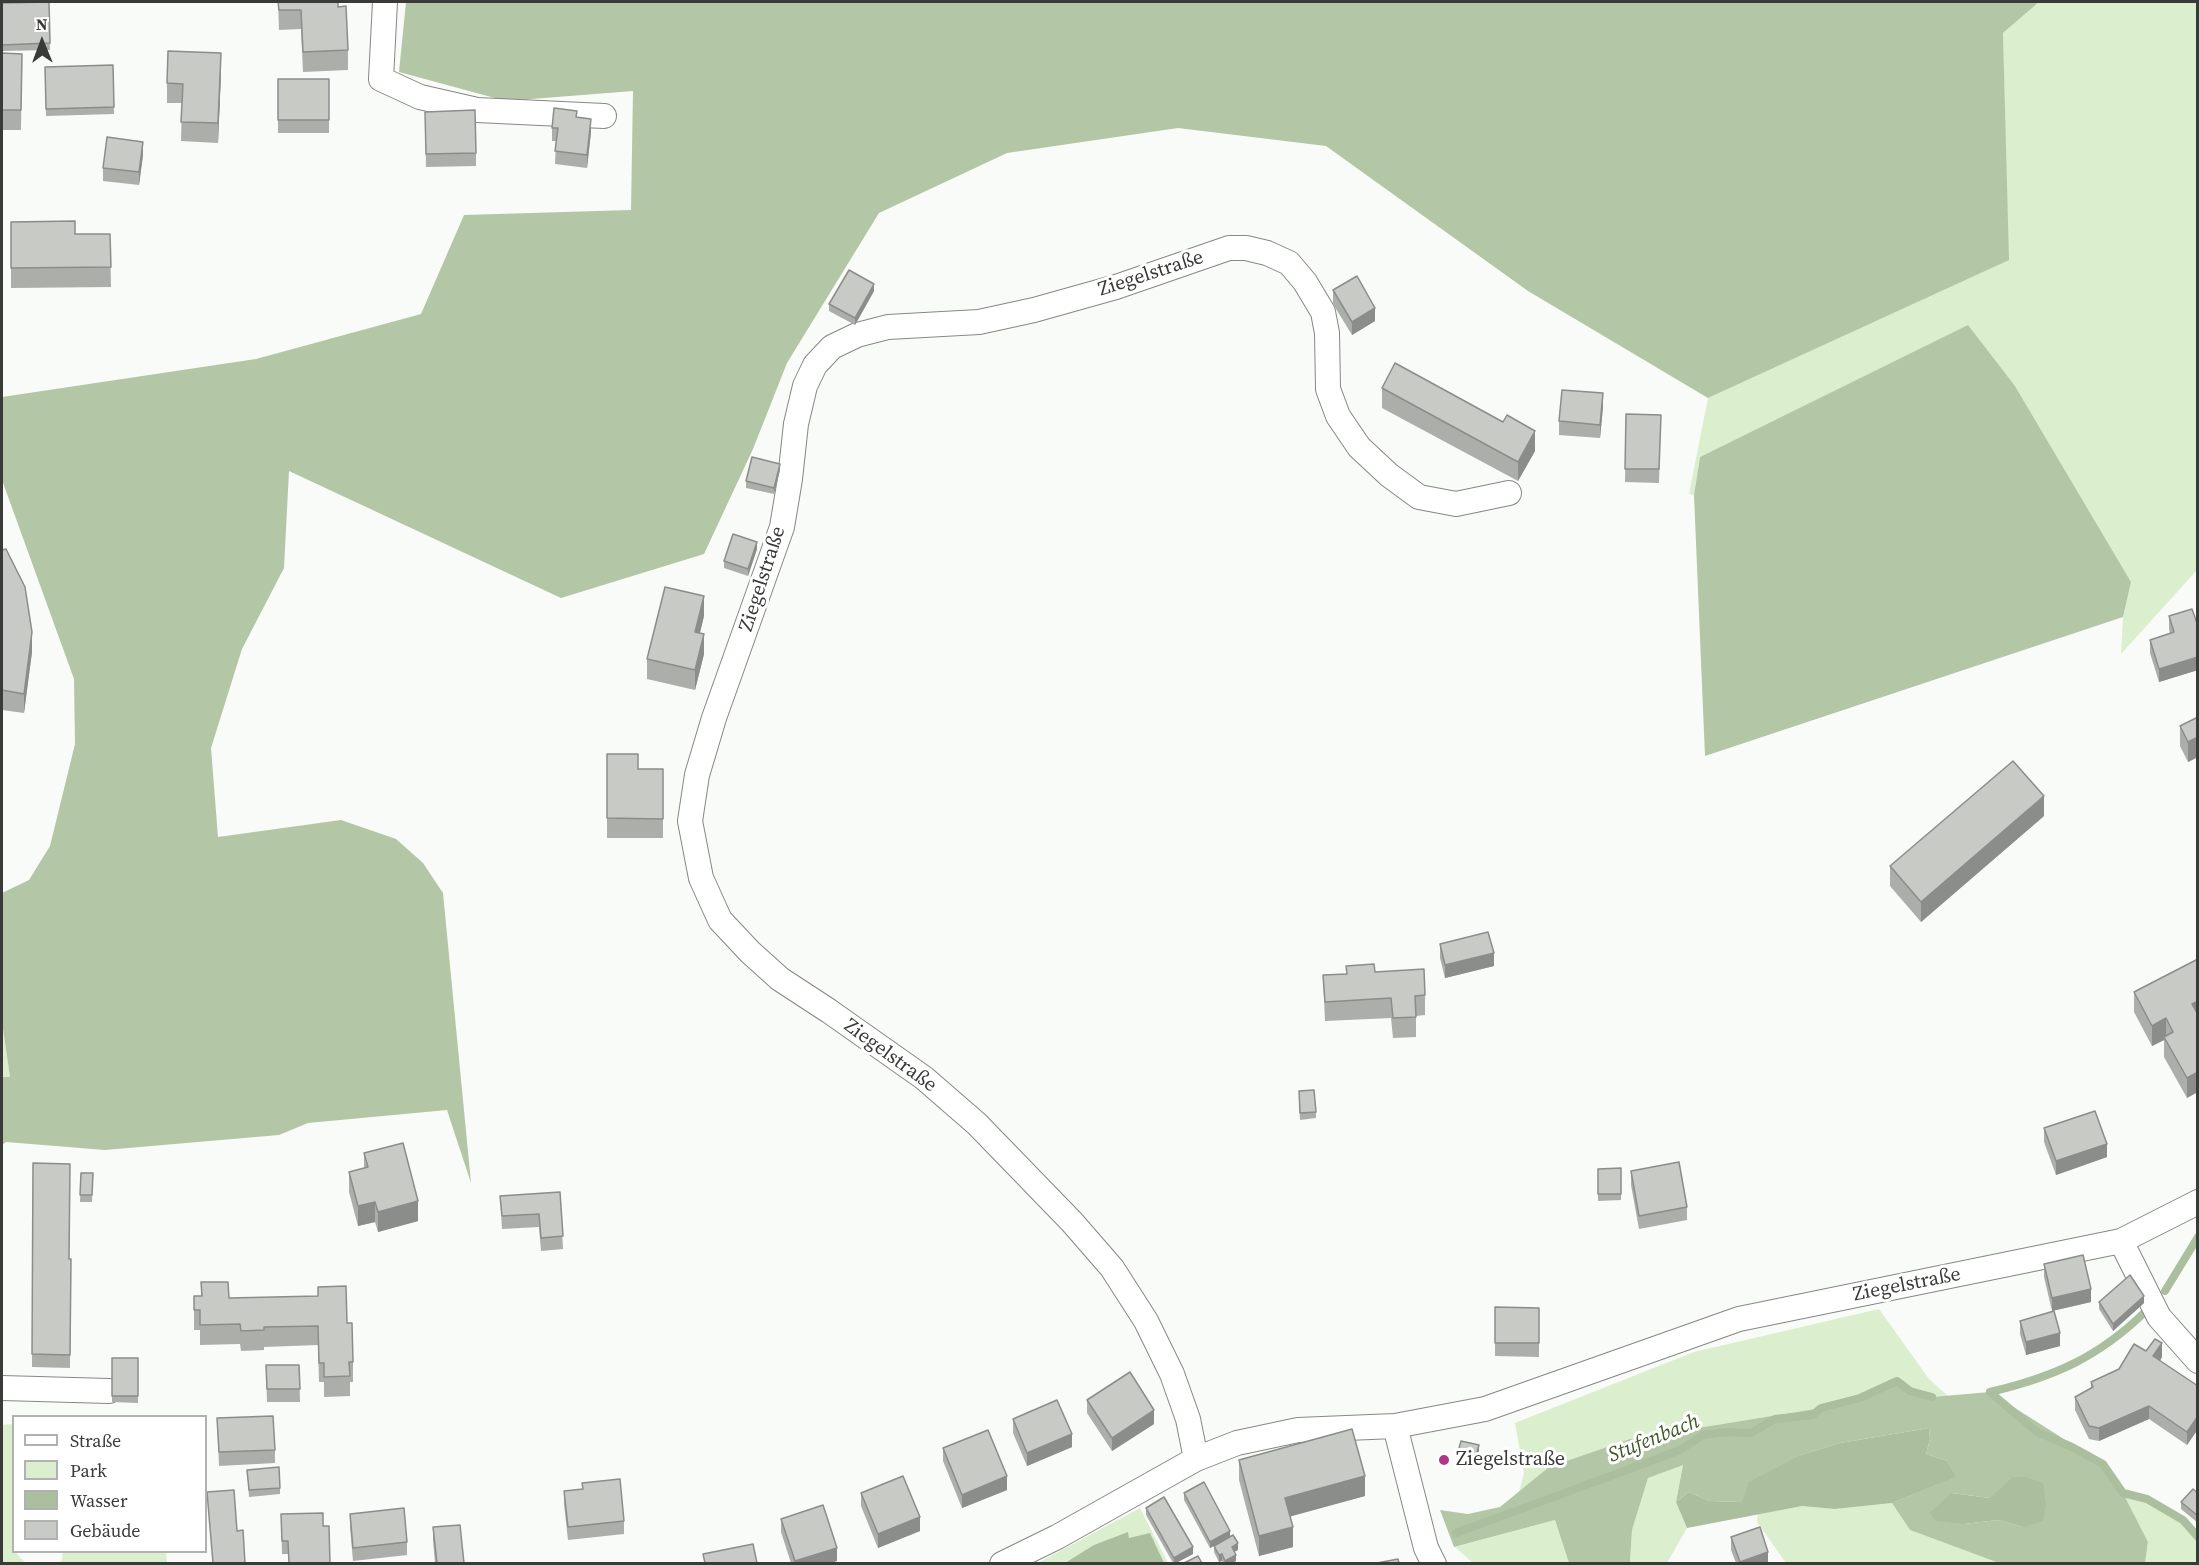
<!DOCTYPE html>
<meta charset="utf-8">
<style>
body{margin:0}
#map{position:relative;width:2199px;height:1565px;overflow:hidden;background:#f8fbf7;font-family:"Source Serif 4",serif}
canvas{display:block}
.frame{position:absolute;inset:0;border:3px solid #3a3b39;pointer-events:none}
.legend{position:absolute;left:12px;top:1415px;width:195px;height:138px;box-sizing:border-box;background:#fff;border:2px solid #b0b1b0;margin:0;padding:8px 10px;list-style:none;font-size:18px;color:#3a3b39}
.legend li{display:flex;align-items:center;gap:12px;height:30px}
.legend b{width:30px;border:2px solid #b0b1b0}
.north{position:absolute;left:12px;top:12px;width:60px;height:60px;-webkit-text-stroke:4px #fff;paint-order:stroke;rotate:359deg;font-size:16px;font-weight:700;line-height:24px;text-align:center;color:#3a3b39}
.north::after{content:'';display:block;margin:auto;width:21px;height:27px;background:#3a3b39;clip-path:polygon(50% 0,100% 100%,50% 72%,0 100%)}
</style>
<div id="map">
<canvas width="2199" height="1565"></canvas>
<div class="frame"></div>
<ul class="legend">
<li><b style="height:8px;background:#fff"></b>Straße</li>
<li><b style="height:16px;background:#dbeecd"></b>Park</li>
<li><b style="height:16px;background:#abbe9d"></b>Wasser</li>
<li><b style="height:16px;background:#c7cac5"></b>Gebäude</li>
</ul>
<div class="north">N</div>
</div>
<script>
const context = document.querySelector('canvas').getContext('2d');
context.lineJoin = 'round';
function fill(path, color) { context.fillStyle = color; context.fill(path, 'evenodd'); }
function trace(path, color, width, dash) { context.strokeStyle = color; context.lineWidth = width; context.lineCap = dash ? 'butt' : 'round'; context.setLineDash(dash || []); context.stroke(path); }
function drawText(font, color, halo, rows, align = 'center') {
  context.font = font + ' "Source Serif 4",serif'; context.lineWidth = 6; context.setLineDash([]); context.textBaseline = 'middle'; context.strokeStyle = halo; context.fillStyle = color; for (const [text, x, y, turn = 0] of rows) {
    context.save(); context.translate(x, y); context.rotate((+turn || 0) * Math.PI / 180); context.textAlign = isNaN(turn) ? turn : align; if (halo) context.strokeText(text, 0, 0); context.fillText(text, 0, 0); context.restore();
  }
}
fill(new Path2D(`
 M2039 2H2197V570L2121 654 2123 617 2131 582 2015 386 1968 326 1700 457 1694 495 1689 494 1708 398 2008 260 2003 33Z
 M2 1022 10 1077H2Z
 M1879 1309 1929 1379 1948 1396 1932 1397 1897 1381 1821 1408 1630 1439 1549 1467 1519 1493 1524 1473 1515 1423 1694 1352Z
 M13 1424 14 1536C9 1547 18 1556 26 1563H2V1425Z
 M1683 1464 1676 1502 1687 1528 1667 1563 1630 1564 1632 1530 1648 1478Z
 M2123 1493 2147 1499 2183 1520 2197 1537V1563H2145L2148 1542Z
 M1892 1503 1910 1530 1999 1563H1786L1757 1522 1758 1514 1802 1506 1835 1509Z
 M1140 1508 1168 1563 1036 1564Z
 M1555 1520 1569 1563H1473L1455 1547Z
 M63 1552H166L167 1563H58L62 1560Z`), '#dbeecd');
fill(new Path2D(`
 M406 2H2039L2003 33 2009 260 1708 398 1528 291 1326 146 1178 128 1007 153 879 213 787 363 753 449 704 554 561 598 289 471 284 568 242 649 211 748 218 837 341 820 396 839 423 863 443 893 471 1183 447 1110 308 1123 279 1135 105 1150 6 1142 2 1145V1077H10L2 1022V893L29 880 50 846 75 744 74 679 2 480V397L256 359 421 314 464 215 631 210 633 91 506 101 399 72Z
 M1968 325 2015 386 2131 582 2123 617 1705 756 1694 495 1700 457Z
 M1897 1381 1932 1397 1990 1392 2103 1464 2123 1493 2148 1542 2145 1563H1999L1910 1530 1892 1503 1955 1477 1947 1461 1926 1454 1930 1439 1929 1428 1840 1443 1801 1455 1742 1502 1709 1501 1689 1492 1676 1502 1683 1465 1648 1478 1632 1530 1630 1563H1569L1555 1520 1454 1547 1440 1510 1468 1514 1500 1507 1549 1467 1630 1439 1821 1408ZM1951 1493 1990 1498 2023 1527 1998 1520 1964 1524Z`), '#b3c6a5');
fill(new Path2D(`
 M1929 1428 1930 1439 1926 1454 1947 1461 1956 1477 1892 1503 1835 1509 1802 1506 1687 1528 1676 1502 1689 1492 1709 1501 1742 1502 1749 1482 1801 1455 1840 1443Z
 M2013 1477H2026L2043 1483 2046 1505 2043 1521 2023 1527 1998 1520 1964 1524 1936 1521 1930 1513 1951 1493 1990 1498Z
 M1128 1532 1129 1538 1150 1533 1164 1563H1065L1094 1545Z`), '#abbe9d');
trace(new Path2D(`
 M2165 1291 2198 1237
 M1990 1392 2037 1432 2072 1447 2103 1464 2123 1493 2147 1499 2183 1520 2198 1537
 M1990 1392C2054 1377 2099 1357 2146 1311
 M1456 1533 1643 1464 1680 1450 1703 1435 1727 1432 1751 1433 1775 1419 1813 1415 1821 1408 1860 1398 1897 1381 1910 1391 1932 1397`), '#abbe9d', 8);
const street = new Path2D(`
 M385 2 381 79 420 97 477 110 604 116
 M2121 1241 2159 1317 2198 1361
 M2 1388 109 1391
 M1395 1426 1426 1548 1434 1564
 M1196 1459 1188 1419 1172 1374 1146 1321 1112 1268 1072 1222 977 1124 924 1078 829 1011 780 979 750 952 720 920 701 878 690 821 697 775 714 718 782 527 790 479 796 424 805 386 815 365 832 347 857 335 888 327 979 322 1034 310 1116 287 1229 248H1246L1267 253 1289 263 1305 282 1323 312 1327 333 1328 389 1338 416 1359 447 1389 475 1419 497 1456 504 1509 493
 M1002 1564 1057 1537 1196 1459 1237 1443 1298 1430 1395 1426 1485 1409 1739 1319 2121 1241 2198 1202`);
trace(street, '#868884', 26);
trace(street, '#fff', 24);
fill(new Path2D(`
 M49 2 50 50 2 51V3Z
 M278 2H338V7L348 50V70L303 72 301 29 279 30Z
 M2 53 22 54 21 130H2Z
 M113 65 114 114 46 116 45 67Z
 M221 73 218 143 181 141 182 103H167V83Z
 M278 79H329V133H278Z
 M577 117 591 132 587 168 555 164 556 141H552V128Z
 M425 125 476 153V166L426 167Z
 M143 155 139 185 103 181V168Z
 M11 222 75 234H110L111 287 11 288Z
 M1333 290 1375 321 1352 335 1333 304Z
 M874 291 855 325 829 311V304Z
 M1382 388 1535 451 1518 481 1382 408Z
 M1603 407 1600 438 1559 435V421Z
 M1626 414 1661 415 1659 483 1625 482Z
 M780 470 774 494 746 488V481Z
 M757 549 748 576 724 568V561Z
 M2 550 32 652 24 713 2 710Z
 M704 616 700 633 704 654 695 690 647 679V659Z
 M2169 616 2198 626V670L2159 682 2150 653V640L2170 634 2169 629Z
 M2198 717V757L2188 762 2180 746V726Z
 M607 754 638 769H663V838H607Z
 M2044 816 1921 922 1890 886V866Z
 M1440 944 1494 966 1445 978 1440 958Z
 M2196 960 2187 1098 2164 1057V1040L2152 1046 2134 1012V992Z
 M1375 972 1425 995V1015L1416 1016V1037L1393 1038 1391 1018 1325 1021 1323 975Z
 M1299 1098 1316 1112V1118L1300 1120Z
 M2044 1128 2107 1157 2056 1175 2044 1142Z
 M364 1153 418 1221 378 1232 375 1222 358 1226 349 1192V1172L364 1168Z
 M33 1163 69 1259H71L70 1368 32 1367Z
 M1621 1168V1200L1598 1201V1169Z
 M1631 1171 1687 1207V1220L1639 1229 1631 1185Z
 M81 1173H93L92 1202H80Z
 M560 1192 563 1249 541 1251 539 1227 502 1229 500 1196Z
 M2044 1264 2091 1302 2052 1311 2044 1277Z
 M201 1282 229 1298 347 1323 353 1362V1382H350V1396L324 1397V1382H319L318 1345 264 1347V1350L241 1351 240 1344 200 1345V1330H194V1296H201Z
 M2099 1302 2144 1303 2113 1331 2099 1309Z
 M1495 1307 1539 1343V1357L1495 1356Z
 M2020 1321 2060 1346 2026 1355 2020 1334Z
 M2146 1351 2162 1357 2160 1361 2198 1386V1429L2187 1445 2149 1419 2099 1441 2089 1439 2075 1410V1397L2091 1388V1382L2119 1369Z
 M112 1358H138V1403L112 1402Z
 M266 1365H299L300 1402H267Z
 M1087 1400 1154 1424 1112 1451 1087 1413Z
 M217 1418 275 1450V1463L219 1466Z
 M1013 1419 1072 1447 1027 1466 1013 1433Z
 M943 1448 1007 1490 962 1508 943 1461Z
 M1479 1451 1476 1463 1458 1459V1452Z
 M1239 1460 1365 1496 1290 1516 1293 1547 1259 1556 1239 1480Z
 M247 1470 280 1488V1494L249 1497Z
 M582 1483 624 1521V1534L568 1540 564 1504V1491L582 1489Z
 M861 1493 920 1531 878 1548 861 1506Z
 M1184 1493 1230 1537 1238 1550 1234 1552 1236 1561 1232 1563H1223L1222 1561 1219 1562 1214 1552V1546L1210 1548 1184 1500Z
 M2198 1493V1523L2181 1509V1502Z
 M1146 1508 1193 1554 1176 1563H1173L1146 1515Z
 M281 1514 323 1526 330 1563H289L288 1554H282Z
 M350 1514 407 1542V1555L353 1561 350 1527Z
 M781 1519 837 1561 830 1563H791L781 1532Z
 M433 1527 464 1563H435L433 1541Z
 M1731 1537 1768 1563H1736L1731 1550Z`), '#abaea9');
fill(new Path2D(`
 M221 53V73L218 143V123Z
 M591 119V132L587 168V155Z
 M143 142V155L139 185V172Z
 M874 284V291L855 325V318Z
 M1375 308V321L1352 335V322Z
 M1603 393V407L1600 438V425Z
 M1535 431V451L1518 481V462Z
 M780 464V470L774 494V488Z
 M757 542V549L748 576V569Z
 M704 596V616L695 652V632Z
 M32 632V652L24 713V694Z
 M704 634V654L695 690V670Z
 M2198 657V670L2159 682V669Z
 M2198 737V757L2188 762V742Z
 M2044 796V816L1921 922V902Z
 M1494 953V966L1445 978V965Z
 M2198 1001V1021L2192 1004Z
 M2166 1018V1038L2164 1037V1040L2152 1046V1026Z
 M2198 1072V1092L2187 1098V1078Z
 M2107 1144V1157L2056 1175V1161Z
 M418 1201V1221L378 1232V1212Z
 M375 1202V1222L358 1226V1206Z
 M2091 1289V1302L2052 1311V1298Z
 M2144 1296V1303L2113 1331V1324Z
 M2060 1333V1346L2026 1355V1342Z
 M2162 1343V1357L2153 1370V1356Z
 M2149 1406V1419L2099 1441V1428Z
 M1154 1410V1424L1112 1451V1438Z
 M2198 1416V1429L2187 1445V1432Z
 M1072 1434V1447L1027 1466V1453Z
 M1479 1445V1451L1476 1463V1456Z
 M1007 1476V1490L962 1508V1495Z
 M1365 1476V1496L1285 1518V1498Z
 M920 1517V1531L878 1548V1534Z
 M1293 1527V1547L1259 1556V1536Z
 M1230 1531V1537L1210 1548V1542Z
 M1238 1543V1550L1232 1553V1547Z
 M1193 1547V1554L1176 1563H1174V1558Z
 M837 1548V1561L830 1563H795V1561Z
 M1768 1552V1563H1740V1562Z
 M1222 1554V1561L1219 1562V1555Z
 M1236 1555V1561L1232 1563H1225V1561Z`), '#8b8d8a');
const building = new Path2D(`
 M49 2 50 43 2 45V3Z
 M278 2H338V7L346 6 348 50 303 52 301 10H279Z
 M168 51 221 53 218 123 181 122 183 84 167 83Z
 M2 53 22 54 21 110H2Z
 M113 65 114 107 46 109 45 67Z
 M278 79H329V120H278Z
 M554 108 577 111 576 117 591 119 587 155 555 151 558 128H552Z
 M475 110 476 153 426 154 425 112Z
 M107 137 143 142 139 172 103 168Z
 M75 221V234H110L111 267 11 268V222Z
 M849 270 874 284 855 318 829 304Z
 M1357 276 1375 308 1352 322 1333 290Z
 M1395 363 1503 422 1507 415 1535 431 1518 462 1382 388Z
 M1562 390 1603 393 1600 425 1559 421Z
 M1626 414 1661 415 1659 469H1625Z
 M752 457 780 464 774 488 746 481Z
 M733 534 757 542 748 569 724 561Z
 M6 549 25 587 32 632 24 694 2 690V550Z
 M665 587 704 596 695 632 704 634 695 670 647 659Z
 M2192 609 2198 626V657L2159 669 2150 640 2174 632 2169 616Z
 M2198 717V737L2188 742 2180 726Z
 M607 754H638V769H663V819L607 818Z
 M2013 761 2044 796 1921 902 1890 866Z
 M1488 932 1494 953 1445 965 1440 944Z
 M2196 960 2198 963V1001L2192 1004 2198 1015V1072L2187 1078 2164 1037 2173 1032 2166 1018 2152 1026 2134 992Z
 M1374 964 1375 972 1424 969 1425 995 1415 996 1416 1017 1393 1018 1391 998 1325 1002 1323 975 1347 974 1346 966Z
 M1314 1090 1316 1112 1300 1113 1299 1091Z
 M2095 1111 2107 1144 2056 1161 2044 1128Z
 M403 1143 418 1201 378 1212 375 1202 358 1206 349 1172 368 1167 364 1153Z
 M1679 1162 1687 1207 1639 1216 1631 1171Z
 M33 1163 70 1164 69 1259H71L70 1355 32 1354Z
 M1621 1168V1194H1598V1169Z
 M81 1173H93L92 1195H80Z
 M560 1192 563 1236 541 1238 539 1214 502 1216 500 1196Z
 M2083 1255 2091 1289 2052 1298 2044 1264Z
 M2130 1275 2144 1296 2113 1324 2099 1302Z
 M201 1282H228L229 1298 318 1296V1287L346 1286 347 1323H352L353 1362H349L350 1376 324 1377V1363H319L318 1326 264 1327V1330L241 1331 240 1324 200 1325V1310H194V1296H202Z
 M1495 1307 1539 1308V1343H1495Z
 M2054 1311 2060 1333 2026 1342 2020 1321Z
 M2155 1339 2162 1343 2153 1356 2198 1386V1416L2187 1432 2149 1406 2099 1428 2089 1426 2075 1397 2093 1387 2091 1382 2119 1369 2134 1344 2146 1351Z
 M112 1358H138V1396H112Z
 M266 1365H299L300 1389H267Z
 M1130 1372 1154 1410 1112 1438 1087 1400Z
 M1057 1400 1072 1434 1027 1453 1013 1419Z
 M273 1416 275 1450 219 1452 217 1418Z
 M1352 1429 1365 1476 1285 1498 1293 1527 1259 1536 1239 1460Z
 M988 1430 1007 1476 962 1495 943 1448Z
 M1461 1441 1479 1445 1476 1456 1458 1452Z
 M279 1467 280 1488 249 1490 247 1470Z
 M903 1476 920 1517 878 1534 861 1493Z
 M620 1479 624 1521 568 1527 564 1491 583 1489 582 1483Z
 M1204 1482 1230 1531 1210 1542 1184 1493Z
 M2193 1489 2198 1493V1516L2181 1502Z
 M234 1490 237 1531 243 1530 245 1563H213L207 1492Z
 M1164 1497 1193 1547 1174 1558 1146 1508Z
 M823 1505 837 1548 795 1561 781 1519Z
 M404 1508 407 1542 353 1548 350 1514Z
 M323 1513V1526H329L330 1563H289L288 1541H282L281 1514Z
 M460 1525 464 1563H437L433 1527Z
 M1760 1527 1768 1552 1740 1562 1731 1537Z
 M1233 1535 1238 1543 1232 1547 1236 1555 1225 1561 1222 1554 1219 1555 1214 1546Z
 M753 1544 757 1563H705L703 1554Z
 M1198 1556 1202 1563H1184Z
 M1398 1559 1399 1563H1377Z`);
fill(building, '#c7cac5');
trace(building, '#8b8d8a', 1.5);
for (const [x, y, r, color] of [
 [1444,1460,6,"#ae3589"]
]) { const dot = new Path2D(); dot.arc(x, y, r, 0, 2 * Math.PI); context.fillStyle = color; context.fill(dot); trace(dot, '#fff', 2); }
drawText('20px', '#3a3b39', '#fff', [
 ["Ziegelstraße",1151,274,-18],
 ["Ziegelstraße",763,579,-72],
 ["Ziegelstraße",890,1056,36],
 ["Ziegelstraße",1907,1285,-11]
]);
drawText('20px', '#3a3b39', '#fff', [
 ["Ziegelstraße",1456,1460]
], 'left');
drawText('italic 21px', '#3d5726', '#fff', [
 ["Stufenbach",1654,1439,-22]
]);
</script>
